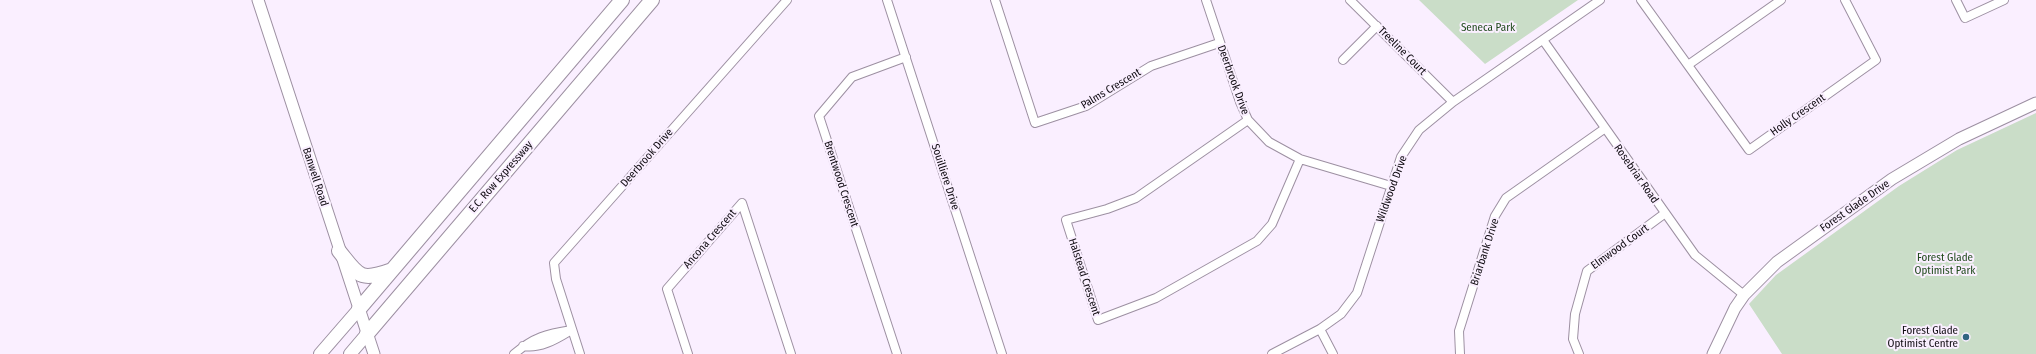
<!DOCTYPE html>
<style>
body{margin:0}
canvas{display:block;background:#faefff}
</style>
<canvas width="2036" height="354"></canvas>
<script>
const context = document.querySelector('canvas').getContext('2d');
context.lineJoin = 'round';
function fill(path, color) { context.fillStyle = color; context.fill(path, 'evenodd'); }
function trace(path, color, width, dash) { context.strokeStyle = color; context.lineWidth = width; context.lineCap = dash ? 'butt' : 'round'; context.setLineDash(dash || []); context.stroke(path); }
function drawText(font, color, halo, rows, align = 'center') {
  context.font = font + ' "Fira Sans Condensed",sans-serif'; context.lineWidth = 4; context.setLineDash([]); context.textBaseline = 'middle'; context.strokeStyle = halo; context.fillStyle = color; for (const [text, x, y, turn = 0] of rows) {
    context.save(); context.translate(x, y); context.rotate((+turn || 0) * Math.PI / 180); context.textAlign = isNaN(turn) ? turn : align; if (halo) context.strokeText(text, 0, 0); context.fillText(text, 0, 0); context.restore();
  }
}
fill(new Path2D(`
 M1419 0H1578L1485 64Z
 M2036 113V354H1782L1749 304 1776 275 1899 186 1957 150Z`), '#caddc8');
const street = new Path2D(`
 M887 0 1002 354
 M995 0 1035 123 1086 106 1151 66 1219 43
 M1206 0 1240 102 1248 120 1269 142 1300 159 1391 186
 M1350 0 1453 102
 M1641 0 1749 150 1876 60 1845 0
 M1956 0 1965 18 2004 0
 M1543 40 1695 255 1744 295
 M1343 60 1377 26
 M1688 65 1781 0
 M1248 120 1136 198 1107 209 1066 220 1098 320 1156 298 1257 241 1272 224 1300 159
 M1320 329 1333 354
 M523 346C539 349 555 340 568 332
 M514 354C534 337 546 334 572 330
 M580 354 556 279 554 263 787 0
 M688 354 667 289 742 203 791 354
 M897 354 819 116 852 77 906 57
 M1272 354 1320 329 1341 314 1357 293 1401 157 1419 130 1453 102 1600 0
 M1460 354 1459 331 1495 216 1506 198 1604 129
 M1579 354 1573 339 1575 314 1587 271 1664 214`);
const secondary = new Path2D(`
 M258 0 374 354
 M1713 354 1735 308 1744 295 1777 262 1892 179 1959 139 2036 103`);
const primary = new Path2D(`
 M320 354 359 309
 M350 354 367 334`);
const highway = new Path2D(`
 M339 251C359 276 359 282 392 270
 M359 309 622 0
 M367 334 652 0`);
trace(street, '#9d90a2', 10);
trace(secondary, '#9d90a2', 13);
trace(primary, '#9d90a2', 14);
trace(highway, '#9d90a2', 16);
trace(street, '#fff', 8);
trace(secondary, '#fff', 11);
trace(primary, '#fff', 12);
trace(highway, '#fff', 14);
for (const [x, y, r, color] of [
 [1966,337,4,"#316481"]
]) { const dot = new Path2D(); dot.arc(x, y, r, 0, 2 * Math.PI); context.fillStyle = color; context.fill(dot); trace(dot, '#faefff', 1.5); }
drawText('11px', '#1e491a', '#faefff', [
 ["Seneca Park",1488,28],
 ["Forest Glade",1945,258],
 ["Optimist Park",1945,271]
]);
drawText('11px', '#0e0a10', '#faefff', [
 ["Treeline Court",1402,51,45],
 ["Deerbrook Drive",1233,80,70],
 ["Palms Crescent",1111,89,-31],
 ["Holly Crescent",1798,115,-35],
 ["Deerbrook Drive",647,158,-49],
 ["Rosebriar Road",1636,174,55],
 ["Banwell Road",315,177,72],
 ["E.C. Row Expressway",501,177,-49],
 ["Souilliere Drive",945,177,72],
 ["Brentwood Crescent",841,184,72],
 ["Wildwood Drive",1392,189,-70],
 ["Forest Glade Drive",1855,206,-35],
 ["Ancona Crescent",710,239,-49],
 ["Elmwood Court",1620,247,-36],
 ["Briarbank Drive",1485,252,-72],
 ["Halstead Crescent",1084,277,72]
]);
drawText('11px', '#0e0a10', '#faefff', [
 ["Forest Glade",1958,331],
 ["Optimist Centre",1958,344]
], 'right');
</script>
